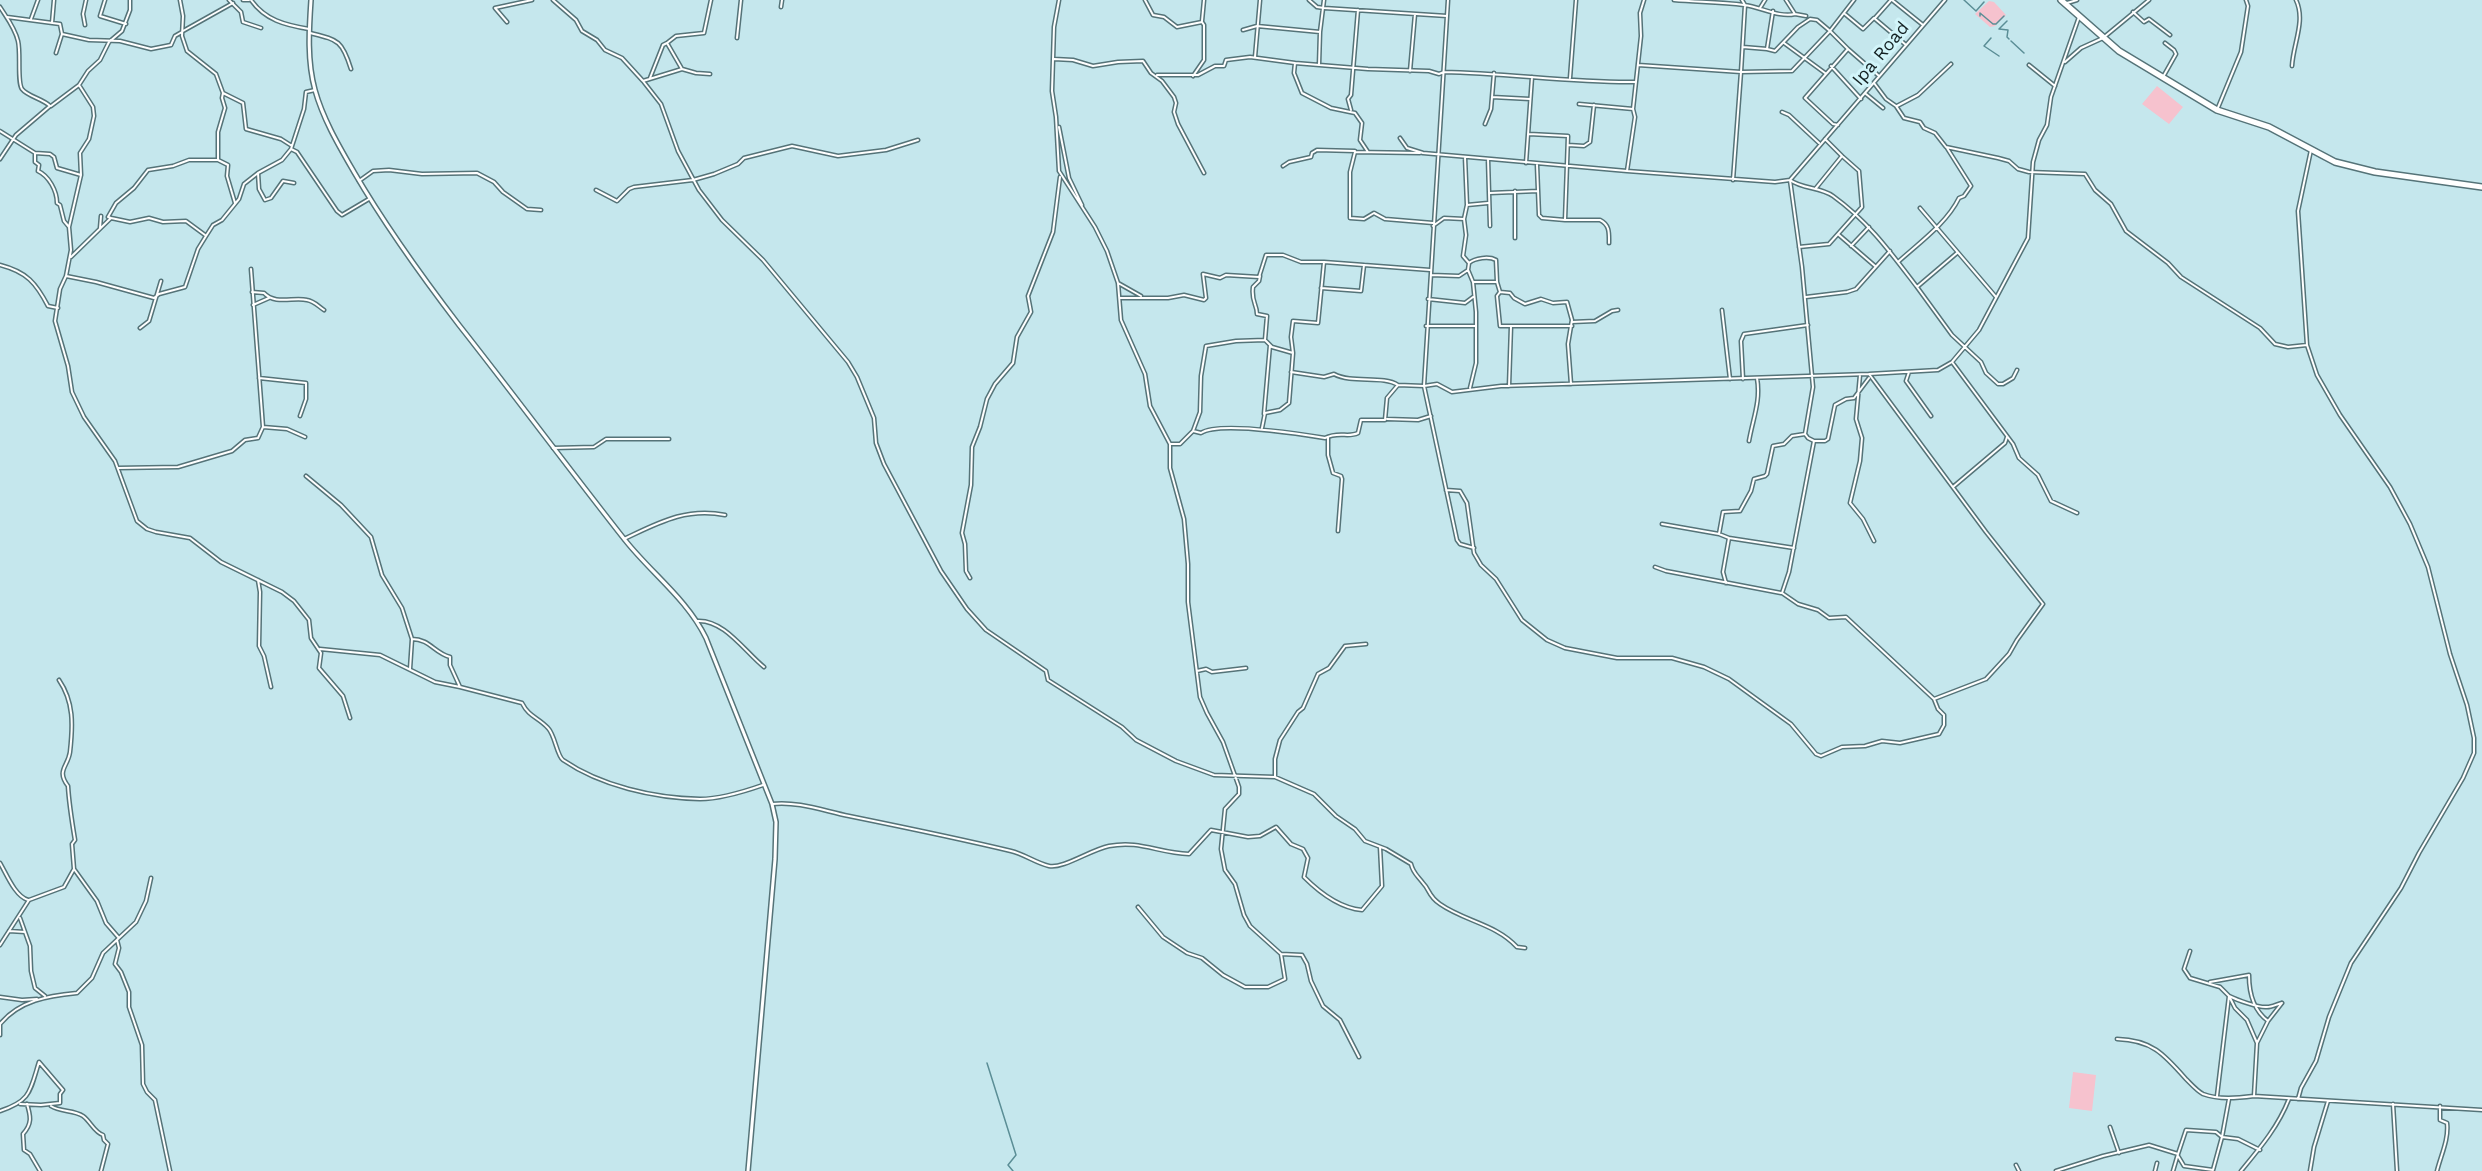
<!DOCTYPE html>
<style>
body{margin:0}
canvas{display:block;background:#c5e7ed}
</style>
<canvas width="2482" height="1171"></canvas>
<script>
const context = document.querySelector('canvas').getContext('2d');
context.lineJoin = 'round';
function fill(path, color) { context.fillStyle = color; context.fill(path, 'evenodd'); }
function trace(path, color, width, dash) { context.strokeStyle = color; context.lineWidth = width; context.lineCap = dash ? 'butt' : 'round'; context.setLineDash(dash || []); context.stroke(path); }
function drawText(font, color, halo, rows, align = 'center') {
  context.font = font + ' "Work Sans",sans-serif'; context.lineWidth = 6; context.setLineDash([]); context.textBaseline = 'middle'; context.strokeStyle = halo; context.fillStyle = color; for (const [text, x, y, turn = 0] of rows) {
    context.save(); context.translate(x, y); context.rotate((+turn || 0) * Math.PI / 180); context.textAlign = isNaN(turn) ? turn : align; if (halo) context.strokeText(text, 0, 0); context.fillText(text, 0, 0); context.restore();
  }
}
fill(new Path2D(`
 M1989 1 1994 2 2006 15 1995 26 1990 27 1975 14Z
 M2157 86 2183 107 2169 124 2142 104Z
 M2073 1072 2096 1075 2092 1111 2069 1108Z`), '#f6c2ce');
trace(new Path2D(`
 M1964 0 1976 11 1984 2
 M1980 16V13L1993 24H1996L2004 16
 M2007 21 1999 29 2008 30 2007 37 2009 39
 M1991 38 1984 46 1999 56
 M2011 41 2024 53
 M987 1063 1016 1155 1008 1165 1013 1171`), '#5b8e96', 1.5);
const minor = new Path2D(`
 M105 0 100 16 126 24
 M180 0 183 16 182 36 187 51 216 74 223 93 243 103 246 129 281 139 292 146
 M229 0 241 12 243 22 261 28
 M243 0H249
 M251 0C265 20 285 25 309 29
 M553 0 576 20 582 31 597 40 605 50 622 58 643 81 661 104 678 151 699 190 722 220 763 260 848 362 857 377 874 418 876 443 884 464 941 571 967 609 986 630 1046 671 1048 680 1122 727 1136 740 1176 761 1214 775 1275 777 1314 794 1336 816 1355 829 1365 841 1386 849 1411 864C1413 873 1417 875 1423 883 1430 890 1428 896 1440 904 1464 921 1496 924 1517 947L1525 948
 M1059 0 1054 27 1052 91 1056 117 1059 171 1095 227 1107 251 1118 283 1121 320 1145 374 1150 406 1170 444V468L1184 519 1188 564V602L1200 697 1207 713 1223 742 1239 787V794L1225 809 1221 849 1225 870 1235 884 1244 915 1250 926 1281 954 1302 955 1307 964 1311 981 1323 1006 1340 1020 1359 1057
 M1145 0 1153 15 1164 17 1177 27 1202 22 1204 25V60L1193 76
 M1309 0 1317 7 1324 8 1447 16
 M1448 0 1424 386 1457 540 1460 544 1474 548
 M1674 0C1697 2 1721 2 1744 5 1761 7 1779 18 1795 14
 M1786 0 1795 14 1806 16
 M1892 0 1923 25
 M2067 3 2077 0
 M0 7C7 18 15 28 18 41 21 53 17 82 22 89 27 96 43 99 50 106L16 135 0 159
 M781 7 782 0
 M1760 8 1765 0
 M1773 11 1767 49 1775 51 1798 27 1810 19 1817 20 1830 31 1854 0
 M2133 12 2144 22 2149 19 2170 35
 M1845 14 1863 29 1874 18 1906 45
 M7 17 60 24 62 34 89 40 120 41 151 49 171 45 175 36 182 32
 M1875 18 1891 0
 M31 19 38 0
 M1202 21 1204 0
 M507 22 495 8 532 0
 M52 23 54 0
 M85 25 83 14 86 0
 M1243 30 1257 26 1320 32 1324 0
 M183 31 233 3
 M310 33C338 40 342 40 351 69
 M737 38 741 0
 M1784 43 1825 73
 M1743 47 1767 49
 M1848 49 1879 76
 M56 53 62 34
 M1255 57 1260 0
 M1054 59 1073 60 1093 66 1118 62 1143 61 1151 73 1162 81 1174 97 1176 103 1174 112 1178 124 1204 173
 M2065 62 2081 48 2103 38 2149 0
 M1295 63 1368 69 1429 71 1439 74 1444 72C1508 73 1572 83 1635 82
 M1319 65 1320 32
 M1638 65 1741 72 1745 5 1742 0
 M2029 65 2055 86
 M1831 66 1861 99
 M2292 66C2293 44 2306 21 2296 0
 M682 69 667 43 676 36 704 33 711 0
 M1410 71 1415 14
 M1157 75H1198L1215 66H1224L1226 60 1250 57 1295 63 1294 73 1302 93 1331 108 1355 113 1362 123 1360 140 1368 152
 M2163 77 2176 54 2174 50 2165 43
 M650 78 663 45 667 43
 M1570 78 1576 0
 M643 81 682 69 696 73 710 74
 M1874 83 1886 99 1896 106 1904 118 1920 122 1924 128 1935 133 1946 147 1998 158 2009 161 2018 169 2029 172 2085 174 2095 190 2111 204 2126 231 2168 263 2181 277 2260 328 2275 344 2288 347 2307 345
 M1866 94 1883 108
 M1492 97 1530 99
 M1579 104 1633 109
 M51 106 79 85 88 71 100 60 109 42 122 31 130 10V0
 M1897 106 1918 95 1951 64
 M1351 110 1348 99 1351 95 1358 10
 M2217 110 2241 52 2248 6 2246 0
 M1782 112 1789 115 1819 143
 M1485 124 1491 109 1494 73
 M1059 127 1069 178 1082 205
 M0 131 35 153V162L39 165 38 171C49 176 57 191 57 203L60 205 64 221 69 227 71 250 66 276 60 289 55 321 68 366 72 392 84 417 115 461 137 521 147 529 156 532 190 538 221 562 282 592 294 601 309 620 311 638 321 653 319 668 343 696 350 718
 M1529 134 1568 136 1565 220H1600C1610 225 1609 233 1609 243
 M1400 138 1407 148 1423 153 1627 171 1635 117 1633 109 1641 36 1640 13 1644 0
 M1568 145 1584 146 1590 142 1594 105
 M291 149 297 152 337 211 342 215 369 199
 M35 153 50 154 54 157 57 168 81 175
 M1420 153 1355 152 1350 172V218L1364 219 1374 213 1385 219 1433 223
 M1488 159 1490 226
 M218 160V132L225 108 222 98 223 93
 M1526 163 1532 77
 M1537 165 1539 215 1542 218 1565 220
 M1283 166 1289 162 1311 157 1312 153 1317 150 1355 151
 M1627 171 1775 182 1790 180 1945 0
 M1733 180 1741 72 1792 71 1830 31 1848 49 1805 98 1833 124 1838 125
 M1790 180 1802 267 1813 387 1805 434 1808 438 1814 441 1789 572 1782 593 1798 604 1818 610 1829 618 1846 617 1934 699 1986 679 2009 654 2017 640 2043 604 1986 532 1869 374 1938 370 1952 362 1979 330 2028 238 2033 162 2039 140 2047 125 2051 97 2079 17
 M1790 180C1802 189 1820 187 1833 196 1869 222 1891 253 1917 287L1957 253
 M359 181 373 171 389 170 422 174 477 173 494 182 503 192 527 209 541 210
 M294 183 283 181 271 198 265 200 259 189 258 173 282 160 291 149 304 109 306 92 315 90
 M1816 188 1842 156 1825 139
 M596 190 617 201 629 189 634 187 693 180 714 174 738 164 744 158 792 146 838 156 886 150 918 140
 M1515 191V238
 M1490 193 1538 191
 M1467 205 1488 203
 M1920 208 1996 297
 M111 218 108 217 116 203 134 188 148 170 173 166 189 160H218L228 165 227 176 235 203
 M1464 219 1467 205 1465 157
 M1433 226 1444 218 1464 219 1466 235 1463 256 1469 263 1468 270 1473 282 1476 312V363L1470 388
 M69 227 81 175 80 153 89 139 94 116 93 107 79 85
 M100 228 101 216
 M1839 235 1875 266
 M1851 246 1869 227
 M1799 247 1829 244 1862 207 1859 171 1842 156
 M71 257 111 218 130 222 149 218 163 222 186 221 205 235
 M1898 262C1919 243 1947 223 1959 198L1964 196 1971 186 1947 148
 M1469 263C1475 258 1489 256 1496 260L1497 282 1500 292 1497 296 1500 326H1572
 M0 265C27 272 36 283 48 306L58 308
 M1431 275 1459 276 1468 270
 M66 276 96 282 154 298 159 294 185 287 198 249 206 236 213 225 222 220 239 199 244 184 258 173
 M1260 276 1259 281 1253 287C1251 302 1257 304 1257 314L1267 316 1265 340 1272 347 1293 353 1289 403 1280 410 1265 413 1262 428
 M1473 282H1497
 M1118 283 1141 296
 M1917 287 1952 335 1981 362 1986 373 1998 384H2003L2013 378 2017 370
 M1321 288 1361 291 1364 265
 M252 292 264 293C275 305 293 297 307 300 314 301 318 306 324 310
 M1500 292 1510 293 1514 298 1525 304 1541 299 1553 303 1567 302 1572 320 1568 344 1571 384
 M1806 297 1847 292 1856 289 1890 251
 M1120 298H1168L1184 295 1204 300 1206 298 1203 274 1220 278 1226 275 1259 277 1266 255H1283L1301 262H1324
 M1428 299 1465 303 1473 297
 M253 305 269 298
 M1722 310 1730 379
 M1572 322 1595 321 1612 311 1618 310
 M1426 326H1475
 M140 328 149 321 161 281
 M1293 353 1291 337 1293 321 1318 323 1324 262 1430 270
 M1952 362 2013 444 2019 458 2038 475 2051 501 2077 513
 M1291 372 1324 377 1334 374C1352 384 1383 375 1398 385
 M1909 372 1906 381 1931 416
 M1860 375 1856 419 1862 438 1860 461 1850 503 1863 519 1874 541
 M259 378 306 383V399L300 416
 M1743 379 1741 341 1744 334 1808 325
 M1509 386 1511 326
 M1264 414 1270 345
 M1387 419 1418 420 1431 416
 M263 427 287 429 305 437
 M1193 431 1200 412 1201 376 1206 346 1236 341 1265 340
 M1328 437V455L1333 473 1341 476 1342 479 1338 531
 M1749 441C1753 418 1761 401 1757 378
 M1814 441H1825L1828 439 1835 405 1846 399 1854 398 1869 378
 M1170 444H1180L1193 431 1201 433C1219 421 1300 434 1325 438 1339 431 1348 438 1358 433L1361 420H1385L1387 398 1398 385 1424 386 1437 384 1452 392 1501 386 1869 374
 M553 448 594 447 606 439H669
 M118 468 178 467 232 451 245 440 258 438 263 427 251 269
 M306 476 341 505 371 537 382 575 402 608 412 639C430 639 434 653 450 657V665L460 687 522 703C529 717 538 717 548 728 555 735 557 756 563 760 601 786 654 798 700 799 721 799 743 792 763 785
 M1953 487 2005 443 2007 437
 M1446 490 1460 491 1467 503 1474 553 1481 565 1496 579 1522 620 1547 640 1565 648 1617 658H1672L1704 667 1729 679 1791 724 1816 754 1821 756 1842 747 1865 746 1882 741 1900 743 1939 734 1944 725V715L1938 709 1934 699
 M1662 524 1719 534 1723 512 1740 511 1751 491 1754 479 1765 476 1767 474 1773 446 1784 444 1792 436 1805 434
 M1719 534 1729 538 1723 572 1726 583
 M1729 538 1794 548
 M624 539C658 523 686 507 725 515
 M1655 567 1666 571 1781 593
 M970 578 966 571 965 544 962 533 971 485 972 447 980 427 987 399 995 384 1013 363 1017 337 1031 312 1028 296 1053 232 1060 177
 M258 580 260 592 259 646 264 656 271 687
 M697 621C724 619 745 652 764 667
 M320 649 380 655 435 682 460 687
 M410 669 412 639
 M1197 671 1206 669 1212 672 1246 668
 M1275 777V759L1280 740 1298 712 1303 708 1318 674 1329 668 1345 646 1366 644
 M772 804C798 801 824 811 849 816 903 827 957 838 1011 851 1024 854 1036 863 1049 866 1063 869 1090 850 1109 846 1140 840 1158 853 1189 854L1211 830 1248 837 1260 836 1276 827 1291 844 1303 849 1308 858 1304 877C1319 892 1340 908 1362 910L1382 886 1380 847
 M0 863C7 875 15 896 28 900
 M74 869 97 901 106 923 119 938
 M1138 907 1163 937 1187 953 1202 958 1223 975 1245 987H1268L1285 979 1281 954
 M20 918 25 932
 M9 931 25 932 30 946 31 971 35 988 45 996
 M117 940 119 948 115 964 121 972 129 992V1007L142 1045 143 1084 147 1092 155 1100 170 1171
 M0 945 29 900 64 887 74 869 72 844 75 840C72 822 69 804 68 786 56 770 68 767 70 752 73 725 74 702 59 680
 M2190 951 2184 969 2190 978 2220 987 2229 996 2235 1008 2247 1020 2257 1043
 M2210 982 2249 975C2249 993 2253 1010 2268 1021
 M0 997 22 1000 37 999
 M0 1024C20 1000 48 996 77 993L92 978 103 953 136 922 146 901 151 878
 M0 1024V1035
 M2117 1039C2152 1040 2164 1054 2186 1079 2191 1084 2197 1091 2203 1094 2219 1100 2238 1098 2254 1096L2482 1110
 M2217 1096 2229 996C2237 1000 2259 1008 2267 1007 2272 1007 2277 1004 2282 1003
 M2254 1096 2257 1043 2268 1021 2282 1003
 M2298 1099 2301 1088 2316 1061 2329 1017 2351 963 2401 888 2419 853 2463 778 2474 753V738L2467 705 2450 654 2428 567 2410 524 2390 487 2340 415 2317 375 2307 345 2298 211 2311 150
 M27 1104C31 1117 32 1124 23 1134L24 1150 30 1154 40 1171
 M2393 1104 2397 1171
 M51 1106C60 1112 74 1110 83 1116 91 1122 94 1132 103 1135L104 1140 108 1144 101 1171
 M0 1111C31 1101 30 1091 39 1062L63 1090 60 1094V1103L41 1105 20 1104
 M2110 1127 2119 1153
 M2178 1154 2186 1130 2216 1132 2222 1137 2229 1099
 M2178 1156 2184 1166 2213 1170 2222 1137 2238 1139 2260 1150
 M2016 1165 2019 1171
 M2056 1171 2103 1156 2149 1145 2178 1154 2173 1171
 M2155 1171 2157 1163
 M2241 1171C2260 1148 2278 1127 2289 1099
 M2310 1171 2314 1147 2328 1101
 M2437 1171C2441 1155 2449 1139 2447 1123L2440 1120V1106`);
const tertiary = new Path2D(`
 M311 0C309 30 307 61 315 90 323 119 339 146 354 172 386 227 420 274 459 325 515 396 569 469 625 540 652 574 687 599 706 638L772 804 776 822 775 859 748 1171`);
const primary = new Path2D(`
 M2061 0 2119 51 2217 110 2269 127 2335 162 2375 172 2482 187`);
trace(minor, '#557378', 5);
trace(tertiary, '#557378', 6);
trace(primary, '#557378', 8);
trace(minor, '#fff', 2);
trace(tertiary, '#fff', 3);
trace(primary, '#fff', 5);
drawText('18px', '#142123', '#d2f5fa', [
 ["Ipa Road",1881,54,-50]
]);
</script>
